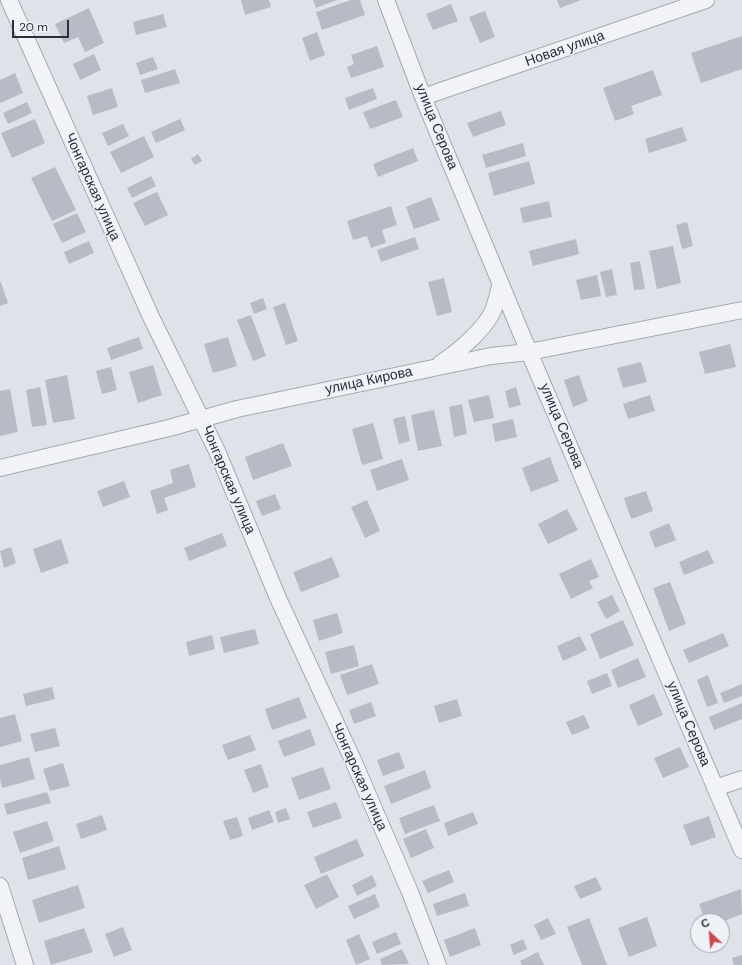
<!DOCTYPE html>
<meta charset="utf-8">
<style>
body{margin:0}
#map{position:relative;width:742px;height:965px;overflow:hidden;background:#dfe2e8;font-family:"DM Sans",sans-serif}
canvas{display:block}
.north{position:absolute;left:690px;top:913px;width:40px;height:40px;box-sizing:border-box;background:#eff1f6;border:1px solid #a0a3ad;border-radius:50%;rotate:334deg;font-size:11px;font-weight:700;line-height:16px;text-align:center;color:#292f3f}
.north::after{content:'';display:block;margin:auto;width:14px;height:18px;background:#ca484f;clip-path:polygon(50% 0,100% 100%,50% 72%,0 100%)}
.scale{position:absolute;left:12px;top:20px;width:57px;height:18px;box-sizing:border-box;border:2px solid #292f3f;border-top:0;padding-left:5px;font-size:12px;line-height:14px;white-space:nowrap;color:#292f3f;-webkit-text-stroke:3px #eff1f6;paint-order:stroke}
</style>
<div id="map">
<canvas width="742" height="965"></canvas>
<div class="north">С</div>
<div class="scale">20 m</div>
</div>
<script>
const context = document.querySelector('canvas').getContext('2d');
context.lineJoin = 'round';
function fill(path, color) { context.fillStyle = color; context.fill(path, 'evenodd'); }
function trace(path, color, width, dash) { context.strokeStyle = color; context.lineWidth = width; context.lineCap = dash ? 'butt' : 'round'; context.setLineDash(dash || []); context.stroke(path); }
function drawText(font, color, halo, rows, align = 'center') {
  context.font = font + ' "DM Sans",sans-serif'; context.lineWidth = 3; context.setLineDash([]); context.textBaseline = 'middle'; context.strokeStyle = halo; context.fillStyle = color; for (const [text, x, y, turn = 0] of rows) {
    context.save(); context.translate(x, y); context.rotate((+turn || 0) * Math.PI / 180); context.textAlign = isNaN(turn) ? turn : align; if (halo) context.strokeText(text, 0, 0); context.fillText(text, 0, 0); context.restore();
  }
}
fill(new Path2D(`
 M241 0H269L271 7 245 15Z
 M313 0H337L316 8Z
 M351 0H360L365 15 322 30 316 12Z
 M557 0H581L560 8Z
 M451 4 458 21 433 30 426 14Z
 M89 8 104 43 85 52 78 37 64 43 55 24Z
 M485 11 495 37 480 43 469 17Z
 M163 14 167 27 136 35 133 22Z
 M317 32 325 55 310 61 302 38Z
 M742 36V69L701 83 691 53Z
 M377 46 384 67 351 78 347 67 354 64 351 55Z
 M94 54 101 70 80 80 73 64Z
 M153 57 158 69 140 75 136 63Z
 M175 69 180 83 145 93 141 80Z
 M653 70 662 95 631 106 634 114 615 121 603 88Z
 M15 73 23 93 0 103V80Z
 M112 88 118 107 93 115 87 96Z
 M373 88 377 99 349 110 345 98Z
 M396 100 403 117 370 129 363 112Z
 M27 102 32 113 8 124 3 113Z
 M501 111 506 125 473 137 467 123Z
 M35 119 45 143 12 158 1 133Z
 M180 119 185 130 156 143 151 132Z
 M123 124 129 136 108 146 102 133Z
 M682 127 687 141 649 153 645 139Z
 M144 136 154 157 121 173 110 152Z
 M523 143 526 156 486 168 482 155Z
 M413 148 418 161 378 177 373 164Z
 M198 154 202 161 195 165 191 159Z
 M529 161 535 184 494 196 488 173Z
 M55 167 76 210 52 221 31 178Z
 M151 176 156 186 132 198 127 188Z
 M157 192 168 215 145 226 133 203Z
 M431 197 440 220 414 229 406 207Z
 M549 201 552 217 523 223 520 208Z
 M391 206 397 225 382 230 386 243 371 248 367 236 353 240 347 221Z
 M77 213 86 232 62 243 53 224Z
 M687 222 693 246 682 249 676 225Z
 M415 237 419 249 381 262 377 250Z
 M576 239 579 254 533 266 529 251Z
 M89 241 94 253 69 264 64 252Z
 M673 246 681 283 657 289 649 251Z
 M640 261 645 289 634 290 630 263Z
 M612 269 617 295 606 297 600 272Z
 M597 275 601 296 581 300 576 280Z
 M444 278 452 312 437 316 428 282Z
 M0 280 8 303 0 306Z
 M263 298 267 309 254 314 250 303Z
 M285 303 298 341 286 345 273 307Z
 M251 315 266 356 253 361 237 320Z
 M139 337 143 349 111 360 107 348Z
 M228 337 237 366 213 373 204 344Z
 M730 344 736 367 705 374 699 352Z
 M641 362 647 382 623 388 617 368Z
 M153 365 162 395 138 403 129 372Z
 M111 367 117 390 102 394 96 371Z
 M67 375 75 419 53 423 45 380Z
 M579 375 588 401 573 407 564 380Z
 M40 387 47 425 32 427 26 390Z
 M516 387 521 405 509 408 505 391Z
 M10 389 18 432 0 436V391Z
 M489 395 494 418 474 422 468 400Z
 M650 395 655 411 628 419 623 404Z
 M462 404 467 434 454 437 449 407Z
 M434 410 442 446 418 451 411 415Z
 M405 416 410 441 399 444 393 419Z
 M513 419 517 437 495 442 492 424Z
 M373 423 383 459 362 465 352 429Z
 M283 443 292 466 253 480 245 457Z
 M550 457 559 481 531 492 522 468Z
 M402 459 409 480 377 491 370 470Z
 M189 464 196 487 164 498 168 510 157 514 150 491 173 483 170 470Z
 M124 481 130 497 103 507 97 491Z
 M646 491 653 511 631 519 624 498Z
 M275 494 281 509 262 516 256 501Z
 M367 500 380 531 365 538 351 507Z
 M567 509 578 530 548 544 538 524Z
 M669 523 676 540 655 548 649 532Z
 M222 533 227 546 189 561 184 548Z
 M61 539 69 563 41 573 33 549Z
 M11 547 16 563 4 568 0 551Z
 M708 550 714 563 684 575 679 562Z
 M332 557 340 577 301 592 293 572Z
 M591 559 599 577 589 581 593 588 571 599 559 574Z
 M670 582 686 624 669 631 653 588Z
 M612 595 620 611 606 619 597 602Z
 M337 613 343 633 319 641 313 620Z
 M623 620 634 645 600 659 590 634Z
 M255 629 259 644 224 653 220 637Z
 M723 633 729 646 689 663 683 650Z
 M212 635 215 649 189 656 186 642Z
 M580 636 587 650 563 661 557 646Z
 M354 645 359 666 331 674 325 652Z
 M638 658 646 677 618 688 611 670Z
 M372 664 379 684 347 695 340 675Z
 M607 673 612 686 592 694 587 681Z
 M708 675 718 703 707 707 697 680Z
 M742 684V696L724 703 720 693Z
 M52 687 55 699 26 706 23 694Z
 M654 694 663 715 638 726 629 705Z
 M299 697 307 718 272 730 265 709Z
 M457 699 462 716 439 723 434 706Z
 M371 702 376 716 354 724 349 710Z
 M742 703V719L714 730 709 717Z
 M15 714 22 741 0 747V718Z
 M584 715 590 728 572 735 566 722Z
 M55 728 60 746 35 752 30 734Z
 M310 729 316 745 284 757 278 741Z
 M250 735 256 750 228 760 222 745Z
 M680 747 689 767 663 778 654 758Z
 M399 752 405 768 383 776 377 760Z
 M29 757 35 779 2 788 0 779V765Z
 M63 763 70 786 50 791 43 769Z
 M261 764 269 787 253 793 244 770Z
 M323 767 331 789 299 800 291 778Z
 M425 770 431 788 391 804 384 786Z
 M47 792 51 803 7 815 4 804Z
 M336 802 342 818 313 828 307 812Z
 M434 805 440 821 405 834 399 818Z
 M286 808 290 819 278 823 275 812Z
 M269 810 274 822 252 830 248 818Z
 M473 812 478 824 448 836 444 823Z
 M102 815 107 830 81 839 76 824Z
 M709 816 716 837 691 846 683 825Z
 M237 817 243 836 230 840 223 821Z
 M47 821 54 841 20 853 13 832Z
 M426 829 434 848 411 858 403 839Z
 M357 839 364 856 321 874 314 857Z
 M59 846 66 869 28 880 22 858Z
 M449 870 454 882 428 893 422 881Z
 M327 874 339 897 316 909 304 885Z
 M372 875 377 886 357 896 352 885Z
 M596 877 602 890 580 899 574 886Z
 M78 885 85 908 39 923 32 900Z
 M741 889 742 914 722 922 705 921 699 904Z
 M465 893 469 906 437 916 433 904Z
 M375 894 380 907 354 919 348 906Z
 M647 917 657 946 629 957 618 928Z
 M548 918 556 934 541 940 534 925Z
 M589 918 607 965H582L567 927Z
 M123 927 132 950 114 957 105 934Z
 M84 928 93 952 51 965 44 941Z
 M475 928 481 945 450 957 444 940Z
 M396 932 401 944 377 954 372 942Z
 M359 934 370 959 356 965 346 940Z
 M523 939 527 949 514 955 510 945Z
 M402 949 409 964 382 965 380 959Z
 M538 952 544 965H522L520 961Z
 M742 955V965H734L732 958Z`), '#b7bbc5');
const street = new Path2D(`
 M9 0 152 319 217 451 278 598 352 758 410 892 438 965
 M386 0 423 97 529 352 742 850
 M423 97 706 0
 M441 363C458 352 484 330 493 311 496 303 498 293 501 284
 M0 468 169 428 237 409 491 356 529 352 742 310
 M715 788 742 779
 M0 886 25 965`);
trace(street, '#a5a9b2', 18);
trace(street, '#f2f3f6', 16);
drawText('14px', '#292f3f', '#eff1f6', [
 ["Новая улица",565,49,-19],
 ["улица Серова",436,127,68],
 ["Чонгарская улица",92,187,66],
 ["улица Кирова",369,381,-12],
 ["улица Серова",561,426,67],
 ["Чонгарская улица",228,480,67],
 ["улица Серова",688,724,67],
 ["Чонгарская улица",359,777,66]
]);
</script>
